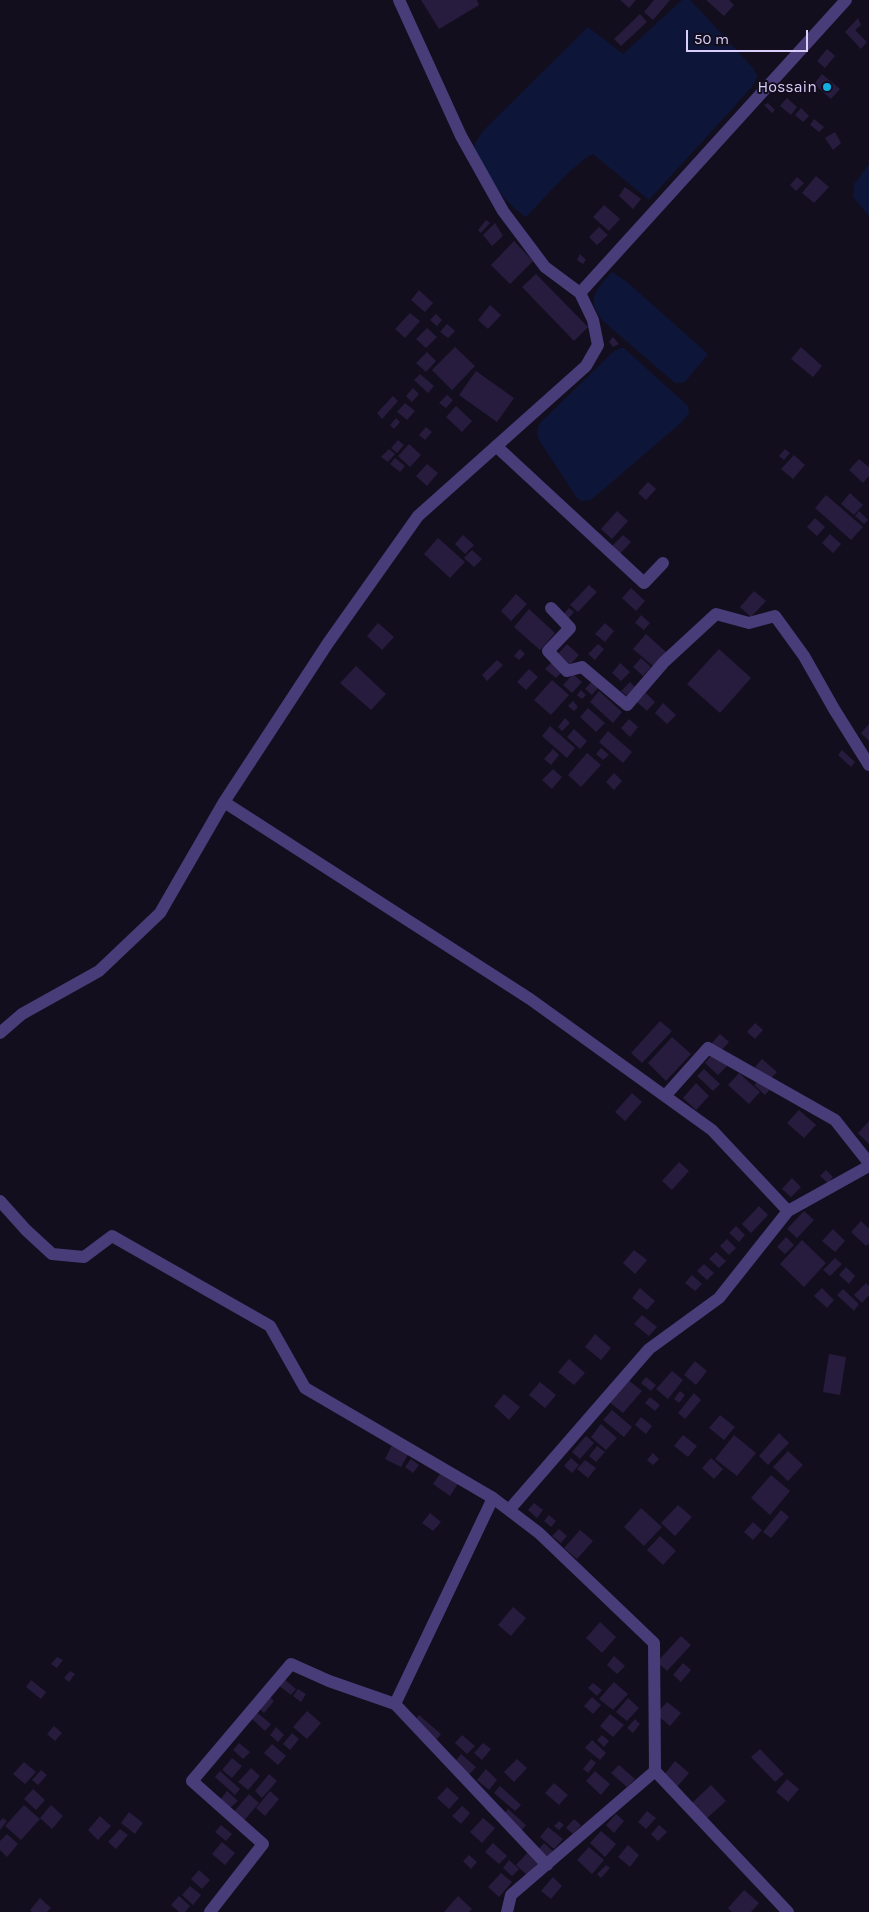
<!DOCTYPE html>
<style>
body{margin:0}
#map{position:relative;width:869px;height:1912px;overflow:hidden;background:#130e1e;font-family:Karla,sans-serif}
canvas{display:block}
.scale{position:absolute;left:686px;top:30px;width:122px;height:22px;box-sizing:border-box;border:2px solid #dacffb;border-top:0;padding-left:6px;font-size:15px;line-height:18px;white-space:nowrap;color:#dacffb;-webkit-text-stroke:4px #130e1e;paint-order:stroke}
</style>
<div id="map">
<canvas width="869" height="1912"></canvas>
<div class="scale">50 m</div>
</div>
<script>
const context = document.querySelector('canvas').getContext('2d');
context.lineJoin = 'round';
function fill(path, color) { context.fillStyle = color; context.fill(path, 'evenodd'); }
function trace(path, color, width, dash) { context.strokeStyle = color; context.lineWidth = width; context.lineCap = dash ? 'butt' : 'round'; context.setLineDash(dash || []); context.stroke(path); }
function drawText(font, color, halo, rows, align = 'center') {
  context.font = font + ' Karla,sans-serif'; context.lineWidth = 4; context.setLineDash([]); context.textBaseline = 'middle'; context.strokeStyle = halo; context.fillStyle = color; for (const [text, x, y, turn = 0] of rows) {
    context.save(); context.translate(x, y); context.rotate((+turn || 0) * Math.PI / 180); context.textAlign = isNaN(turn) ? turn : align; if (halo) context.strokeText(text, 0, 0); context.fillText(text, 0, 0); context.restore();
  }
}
fill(new Path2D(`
 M682 0H690L699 9 752 67 758 76 751 88 649 200 593 154C576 161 541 202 526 217 499 199 489 175 474 148L475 143 483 131 588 27 623 54Z
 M869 164V216L853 197 854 184Z
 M612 272 627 282 708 354 685 382 675 383 603 321C585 299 596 289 612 272Z
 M620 348H624L688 406 689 413 683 421 591 500 582 501 577 498 539 440 537 433 539 424 613 352Z`), '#0d1638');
fill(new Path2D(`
 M421 0H477L479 5 439 29Z
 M620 0H636L629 8Z
 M654 0H670L653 20 644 12Z
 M706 0H729L734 5 724 16Z
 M640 14 647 22 621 46 614 39Z
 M858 18 861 25 855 30 867 42 861 49 845 32Z
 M827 49 835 56 825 68 817 61Z
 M822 74 840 89 831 99 814 84Z
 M787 98 797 107 791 115 780 106Z
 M768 103 775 110 772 113 764 105Z
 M801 108 809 116 803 122 795 115Z
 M814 119 824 127 819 132 810 125Z
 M835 132 841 143 833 150 825 138Z
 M816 176 829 187 814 203 802 193Z
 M797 177 804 183 796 191 790 185Z
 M625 187 641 199 633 209 619 196Z
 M604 205 620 219 609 231 593 217Z
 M486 220 490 223 481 233 478 230Z
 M495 223 503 236 492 246 483 235Z
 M599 227 608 235 597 245 589 237Z
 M514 241 533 261 510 284 491 265Z
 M580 254 586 260 583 264 577 260Z
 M536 274 588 327 574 341 522 287Z
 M419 290 433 303 425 312 411 300Z
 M490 305 501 315 488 329 478 320Z
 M410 313 420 321 405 338 395 329Z
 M436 314 442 320 437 326 430 320Z
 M447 324 455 331 448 338 440 332Z
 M427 328 437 337 426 348 416 339Z
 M613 337 619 344 613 347 609 342Z
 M455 347 475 366 452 390 432 370Z
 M801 347 822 366 813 377 791 359Z
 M427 352 436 361 426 372 416 363Z
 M476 371 514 398 497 422 459 395Z
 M420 374 434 386 428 393 414 380Z
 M413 388 419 394 412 402 406 396Z
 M447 395 453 400 446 408 439 403Z
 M393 396 398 401 382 419 377 413Z
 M405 403 415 411 407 420 397 412Z
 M456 406 472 421 462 432 446 417Z
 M396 418 400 422 394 429 390 425Z
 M426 427 432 432 425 440 419 435Z
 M398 440 404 445 397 453 391 448Z
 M409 444 421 455 410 467 398 456Z
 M389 449 395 454 388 462 381 457Z
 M785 449 790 453 784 460 779 456Z
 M794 455 805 465 793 479 781 469Z
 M395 458 405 466 400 472 390 464Z
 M859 459 869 467V476L863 483 849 470Z
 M427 464 438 473 427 486 416 476Z
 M648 482 656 489 646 500 638 493Z
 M850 493 863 505 854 515 841 504Z
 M826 495 863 527 851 540 815 508Z
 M617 511 628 521 612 539 601 529Z
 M859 511 868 520 864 524 855 516Z
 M815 518 825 527 817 536 807 527Z
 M830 534 841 544 833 553 822 543Z
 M463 535 474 545 465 554 455 544Z
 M623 535 631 542 617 557 609 549Z
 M438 538 465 562 450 578 424 554Z
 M472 550 482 559 474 567 464 558Z
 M589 585 597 592 578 612 570 605Z
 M631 588 645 601 636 611 622 598Z
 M754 591 766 601 751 617 740 607Z
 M516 594 527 604 511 621 501 611Z
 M569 608 574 612 567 620 562 616Z
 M529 609 555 633 540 650 514 627Z
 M641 615 650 623 644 630 635 623Z
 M378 623 394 637 382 650 367 636Z
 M605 623 614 631 605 642 595 634Z
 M646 634 667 653 654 667 633 649Z
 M567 644 579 655 569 666 557 655Z
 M598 644 604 649 595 660 588 654Z
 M520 649 525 654 519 660 514 656Z
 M719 649 751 678 720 713 687 684Z
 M641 658 651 667 643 676 633 667Z
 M497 660 503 665 487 681 482 675Z
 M552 662 562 672 556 678 545 669Z
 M620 663 630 672 621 681 612 673Z
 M356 666 386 694 371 710 340 683Z
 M529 669 538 677 526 690 517 682Z
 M573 674 582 682 572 693 563 685Z
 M552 680 569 695 551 715 534 700Z
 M592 681 599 687 592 695 585 689Z
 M630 682 635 687 627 696 621 691Z
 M581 690 586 695 582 699 577 695Z
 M599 691 622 712 613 723 590 702Z
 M646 693 655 702 647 711 637 702Z
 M573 701 578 707 574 711 568 706Z
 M663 703 676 715 667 724 655 713Z
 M588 708 605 723 596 732 580 717Z
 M565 718 570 723 562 731 558 727Z
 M629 719 638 727 630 737 621 728Z
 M869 724V741L861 733Z
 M550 726 575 748 567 758 542 736Z
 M574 729 587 741 580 749 567 737Z
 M608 731 632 752 623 763 599 742Z
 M601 748 609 755 603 760 596 754Z
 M553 749 559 755 551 765 544 759Z
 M842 750 855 762 851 767 838 755Z
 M587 753 601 765 581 787 568 775Z
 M553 769 562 777 552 789 542 780Z
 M614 773 622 781 614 790 606 782Z
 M660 1021 672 1031 642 1063 631 1053Z
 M755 1023 763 1030 755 1039 747 1032Z
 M720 1034 729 1042 719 1053 710 1045Z
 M672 1037 691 1054 666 1081 648 1063Z
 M714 1052 728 1065 718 1075 705 1063Z
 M762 1059 777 1072 769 1080 755 1067Z
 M704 1069 720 1084 713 1091 697 1076Z
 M739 1073 760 1092 749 1104 728 1085Z
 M760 1079 771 1088 765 1095 754 1085Z
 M696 1083 709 1096 696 1110 683 1098Z
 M632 1093 642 1102 625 1121 615 1112Z
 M799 1110 816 1125 804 1138 787 1123Z
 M869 1121V1144L858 1133Z
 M679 1162 689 1171 672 1190 662 1181Z
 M826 1170 833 1177 828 1183 820 1176Z
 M792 1178 801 1187 791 1197 782 1189Z
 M759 1206 768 1215 751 1233 742 1224Z
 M804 1211 814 1220 797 1238 787 1229Z
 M861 1221 869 1229V1243L866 1246 851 1232Z
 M736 1226 745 1235 739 1242 729 1233Z
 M833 1229 845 1241 835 1252 822 1241Z
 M786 1237 794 1245 785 1254 777 1247Z
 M727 1239 736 1248 729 1255 720 1246Z
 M802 1240 826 1263 804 1287 780 1264Z
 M634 1250 647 1260 635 1274 623 1263Z
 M716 1252 726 1261 719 1268 709 1259Z
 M835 1258 842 1264 830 1276 823 1270Z
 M704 1264 714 1273 707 1280 697 1271Z
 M846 1267 855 1276 849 1284 839 1275Z
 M692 1275 702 1284 695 1291 685 1283Z
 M866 1283 869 1286V1295L862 1303 854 1295Z
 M640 1288 655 1301 647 1310 632 1298Z
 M822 1288 834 1300 827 1308 814 1296Z
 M843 1289 859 1304 854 1311 837 1295Z
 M642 1315 657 1327 649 1336 634 1324Z
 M595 1334 611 1348 601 1360 585 1347Z
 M829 1354 846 1357 840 1395 823 1392Z
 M569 1359 585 1373 574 1385 558 1372Z
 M695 1361 707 1371 696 1385 684 1375Z
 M672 1371 683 1380 668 1399 656 1389Z
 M646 1377 656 1385 651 1391 641 1383Z
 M627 1379 642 1391 623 1413 608 1401Z
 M540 1382 556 1395 545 1408 529 1395Z
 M680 1391 685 1395 679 1403 674 1399Z
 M694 1393 701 1400 685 1419 678 1413Z
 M504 1394 520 1407 509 1420 494 1406Z
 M650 1397 660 1405 655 1411 645 1403Z
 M612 1410 632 1427 624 1437 603 1420Z
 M720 1415 735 1427 724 1440 709 1428Z
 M641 1417 652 1426 646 1434 635 1425Z
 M601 1424 617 1438 606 1450 591 1437Z
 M779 1433 789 1443 768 1465 759 1456Z
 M683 1435 697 1446 688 1457 674 1446Z
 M734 1435 756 1453 737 1476 715 1459Z
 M586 1436 594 1443 580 1459 572 1452Z
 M392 1445 409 1453 401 1467 385 1459Z
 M597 1446 605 1452 596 1462 589 1456Z
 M788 1451 803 1465 788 1481 773 1467Z
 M653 1453 659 1459 653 1465 647 1460Z
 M571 1458 579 1465 572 1473 564 1466Z
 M711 1458 723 1469 714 1479 702 1468Z
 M411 1459 419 1465 413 1473 405 1467Z
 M585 1460 596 1468 588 1478 577 1469Z
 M442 1471 459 1482 450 1496 433 1484Z
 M771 1475 790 1491 770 1515 751 1498Z
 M534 1503 543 1510 537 1518 528 1510Z
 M678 1505 692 1517 675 1536 661 1523Z
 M641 1508 662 1527 644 1546 624 1527Z
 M781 1510 789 1517 771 1538 763 1532Z
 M430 1513 441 1522 433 1531 422 1523Z
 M549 1515 556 1521 551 1527 544 1521Z
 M753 1522 762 1530 753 1540 744 1532Z
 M559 1529 567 1536 561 1543 552 1536Z
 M580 1530 593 1541 577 1559 564 1548Z
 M660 1536 676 1551 663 1565 647 1550Z
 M513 1607 526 1618 511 1636 498 1625Z
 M600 1622 616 1637 602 1653 586 1638Z
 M681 1636 691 1645 667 1671 657 1662Z
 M614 1656 625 1666 617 1674 607 1665Z
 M57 1657 63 1660 57 1668 51 1664Z
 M683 1663 691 1670 681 1682 673 1675Z
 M70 1671 75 1674 69 1682 64 1678Z
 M283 1678 296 1689 291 1695 278 1685Z
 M31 1680 46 1692 41 1699 26 1687Z
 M614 1682 628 1694 613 1710 599 1699Z
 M593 1683 602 1690 597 1696 588 1688Z
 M298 1689 306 1694 301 1702 293 1696Z
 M262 1690 274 1701 264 1713 252 1702Z
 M592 1697 601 1705 593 1714 584 1706Z
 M628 1698 639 1708 627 1721 616 1712Z
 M667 1702 681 1713 670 1726 656 1714Z
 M255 1711 271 1724 265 1731 250 1717Z
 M307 1711 321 1723 307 1739 293 1727Z
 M610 1714 624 1725 613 1737 600 1726Z
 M419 1715 441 1734 432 1745 410 1726Z
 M635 1719 640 1724 633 1733 627 1728Z
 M54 1726 62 1733 55 1741 47 1734Z
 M276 1727 284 1735 278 1742 270 1735Z
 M292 1733 299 1739 290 1750 283 1744Z
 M462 1735 475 1746 467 1754 455 1743Z
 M602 1735 609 1741 604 1747 597 1740Z
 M592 1740 606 1753 600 1760 585 1748Z
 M239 1743 250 1752 243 1759 233 1750Z
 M483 1743 491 1749 482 1760 474 1753Z
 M272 1744 286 1756 278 1765 264 1753Z
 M760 1749 784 1774 775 1782 751 1757Z
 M461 1754 476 1767 469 1775 454 1763Z
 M232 1758 242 1766 232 1778 222 1770Z
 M517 1759 527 1768 514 1782 504 1772Z
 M591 1759 596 1763 588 1773 583 1769Z
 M675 1761 689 1773 677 1787 664 1775Z
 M24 1762 36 1772 25 1784 13 1774Z
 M619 1765 635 1779 627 1787 611 1773Z
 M251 1768 260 1776 248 1790 238 1782Z
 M486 1769 497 1780 489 1790 477 1780Z
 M41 1770 47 1775 38 1785 32 1780Z
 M220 1771 240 1789 235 1795 215 1777Z
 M595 1771 610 1784 601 1795 586 1781Z
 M269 1774 277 1781 262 1798 255 1791Z
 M787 1779 799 1789 788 1802 776 1792Z
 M554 1783 568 1795 559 1805 545 1793Z
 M711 1785 726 1801 706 1819 691 1804Z
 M500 1786 521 1805 515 1811 494 1793Z
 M447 1787 459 1798 449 1809 437 1798Z
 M33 1789 45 1800 36 1810 24 1799Z
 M227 1791 238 1801 229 1809 220 1800Z
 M270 1791 279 1799 265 1816 256 1808Z
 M249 1794 259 1803 242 1823 232 1814Z
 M24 1805 40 1819 21 1840 5 1826Z
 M51 1805 63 1816 52 1829 40 1818Z
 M462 1806 470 1813 461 1824 452 1816Z
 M508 1809 526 1825 520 1832 502 1816Z
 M647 1811 656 1818 646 1829 638 1822Z
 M129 1812 143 1823 135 1834 121 1823Z
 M616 1814 624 1821 614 1833 606 1825Z
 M100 1816 111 1826 98 1840 88 1830Z
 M3 1818 7 1821 0 1830V1821Z
 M483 1818 495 1828 482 1843 470 1832Z
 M574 1819 581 1825 573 1834 566 1828Z
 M559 1821 564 1825 559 1830 554 1826Z
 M221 1825 232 1834 226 1841 215 1832Z
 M659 1825 667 1832 658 1841 651 1834Z
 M548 1827 563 1839 554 1849 540 1837Z
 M120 1829 128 1835 116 1849 108 1842Z
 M601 1831 616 1844 605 1857 590 1843Z
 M7 1834 18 1844 7 1857 0 1850V1841Z
 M222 1842 235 1853 225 1865 212 1854Z
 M493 1843 507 1856 499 1864 485 1852Z
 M544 1843 555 1853 549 1860 538 1850Z
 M628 1845 639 1855 630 1867 618 1857Z
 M589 1847 604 1860 592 1874 577 1860Z
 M529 1851 540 1861 527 1875 516 1865Z
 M469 1855 477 1862 471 1869 463 1861Z
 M509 1860 519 1869 512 1876 503 1868Z
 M606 1865 610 1868 601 1878 597 1874Z
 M199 1870 210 1880 202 1889 191 1879Z
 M501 1873 512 1882 499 1897 488 1887Z
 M553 1877 562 1886 551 1899 541 1891Z
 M190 1886 201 1895 193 1905 182 1895Z
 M744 1890 759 1903 751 1912H732L728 1908Z
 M179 1896 190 1906 185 1912H179L171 1905Z
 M458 1896 472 1909 469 1912H444Z
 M40 1898 51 1908 47 1912H32L30 1910Z`), '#271c3d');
trace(new Path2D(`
 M399 0 461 136 503 211 545 267 580 293
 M496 446 644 583 663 563
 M551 608 570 628 548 651 567 671 582 667 627 705 664 662 716 614 749 623 775 616 804 656 834 709 869 765
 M224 802 530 999 712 1130 788 1211 719 1298 649 1349 509 1510
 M0 1033 22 1014 99 971 160 913 224 802 328 643 418 516 586 366 598 345 593 320 580 293 846 0
 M665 1096 708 1048 835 1120 869 1163
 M0 1201 26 1230 52 1254 84 1257 112 1236 270 1326 305 1388 493 1498 395 1704
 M788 1211 869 1166
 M493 1498 539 1533 654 1643 655 1771 511 1895 507 1912
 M655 1771 788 1912
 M210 1912 263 1844 192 1781 291 1664 329 1681 395 1704 547 1865`), '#483d79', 12);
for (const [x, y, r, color] of [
 [827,87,5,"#13aee2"]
]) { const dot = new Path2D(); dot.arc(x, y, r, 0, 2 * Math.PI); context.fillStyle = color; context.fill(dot); trace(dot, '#130e1e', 2); }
drawText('16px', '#dacffb', '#130e1e', [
 ["Hossain",817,87]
], 'right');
</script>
